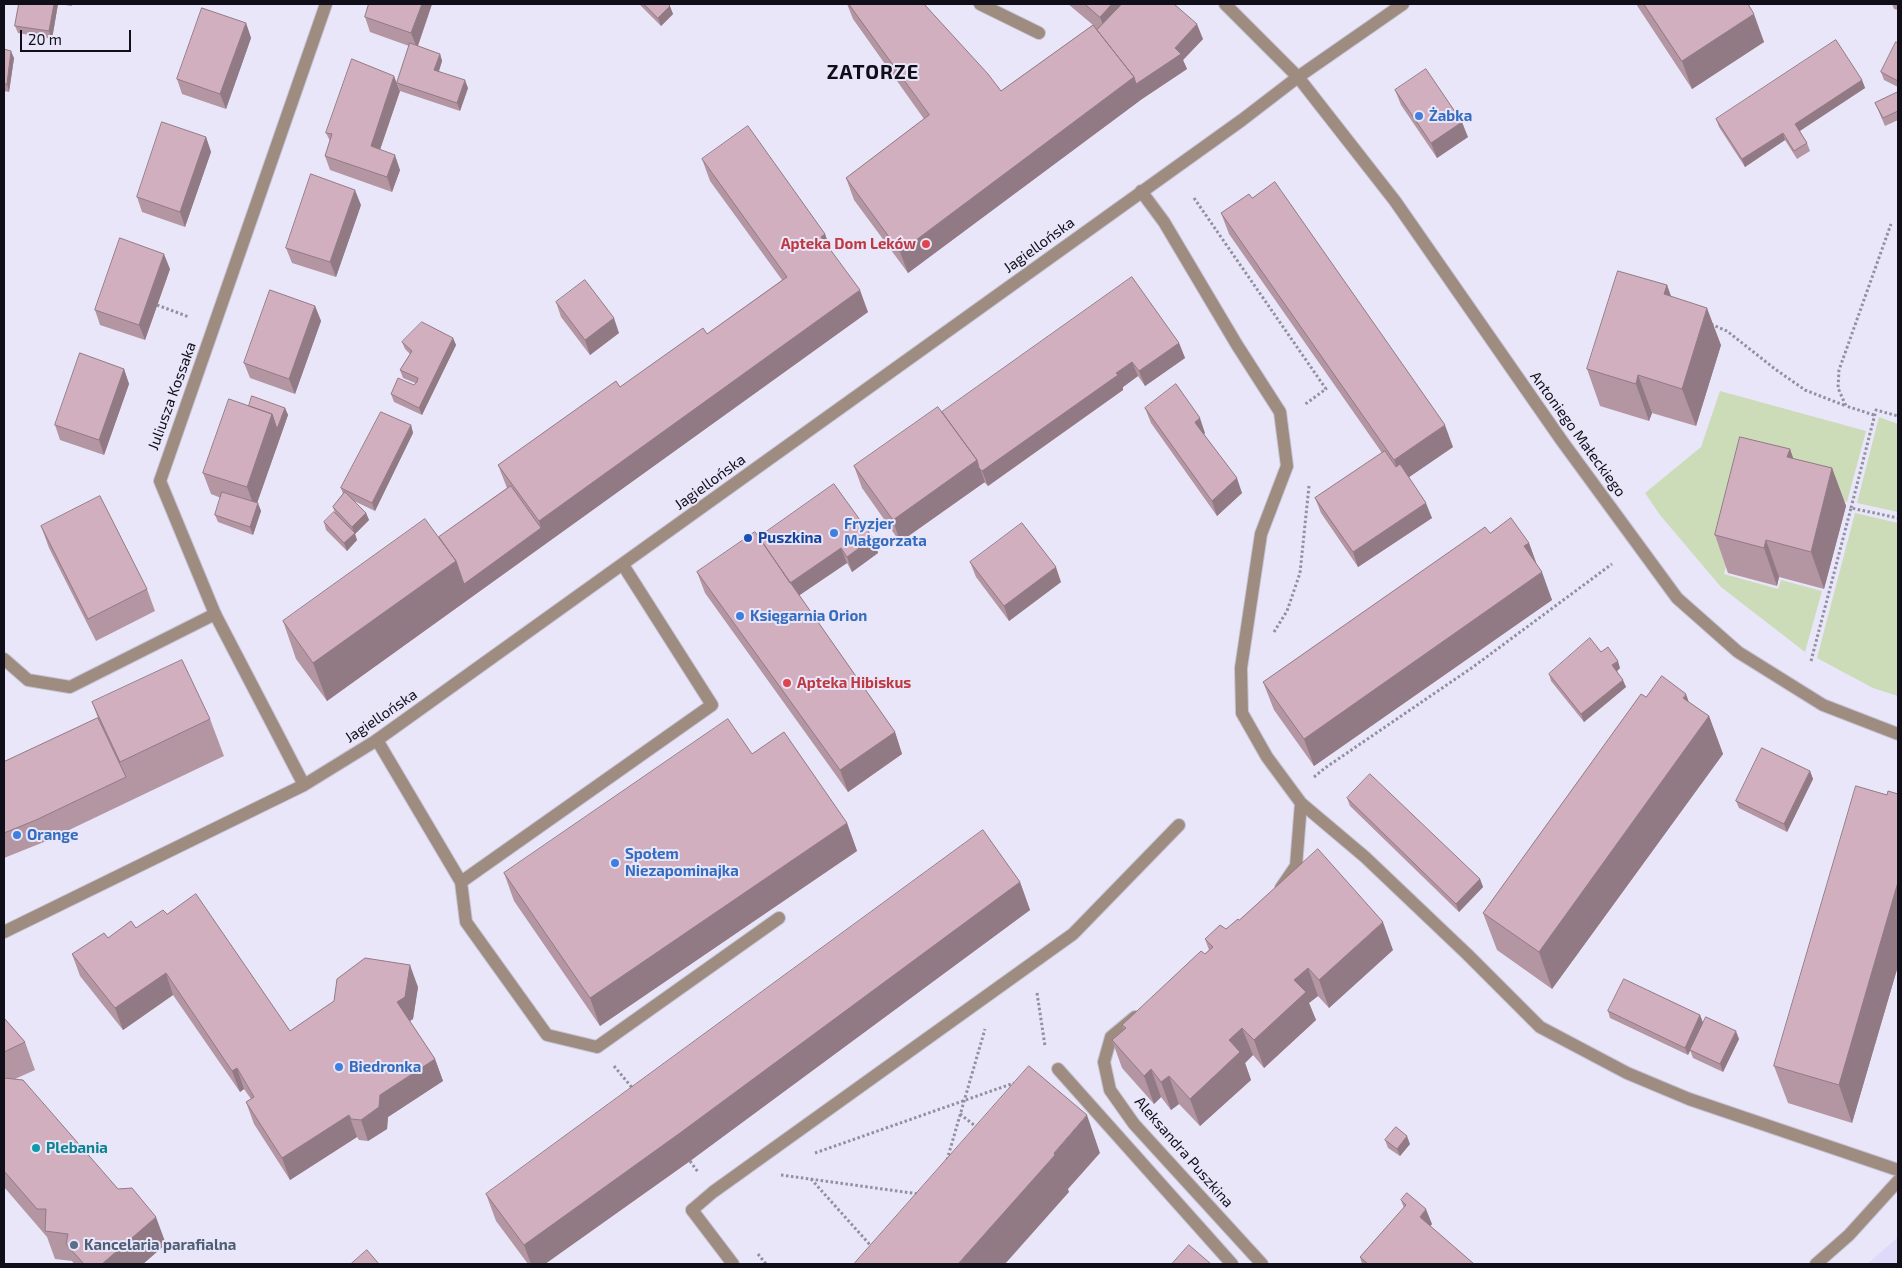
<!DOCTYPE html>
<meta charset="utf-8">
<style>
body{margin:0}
#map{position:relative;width:1902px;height:1268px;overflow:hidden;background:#e9e6fa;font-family:"Exo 2",sans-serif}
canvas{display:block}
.frame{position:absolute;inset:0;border:5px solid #100e18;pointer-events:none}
.scale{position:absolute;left:20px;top:30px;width:111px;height:22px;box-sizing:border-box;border:2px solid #100e18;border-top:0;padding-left:6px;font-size:15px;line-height:18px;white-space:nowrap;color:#100e18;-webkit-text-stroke:4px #e9e6fa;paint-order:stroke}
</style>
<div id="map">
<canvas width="1902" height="1268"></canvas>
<div class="frame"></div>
<div class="scale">20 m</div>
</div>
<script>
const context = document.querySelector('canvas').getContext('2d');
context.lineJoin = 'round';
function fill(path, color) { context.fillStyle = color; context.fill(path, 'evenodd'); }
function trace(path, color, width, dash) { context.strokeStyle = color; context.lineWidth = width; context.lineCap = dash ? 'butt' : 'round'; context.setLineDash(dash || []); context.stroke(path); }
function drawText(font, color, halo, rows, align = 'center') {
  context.font = font + ' "Exo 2",sans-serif'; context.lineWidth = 4; context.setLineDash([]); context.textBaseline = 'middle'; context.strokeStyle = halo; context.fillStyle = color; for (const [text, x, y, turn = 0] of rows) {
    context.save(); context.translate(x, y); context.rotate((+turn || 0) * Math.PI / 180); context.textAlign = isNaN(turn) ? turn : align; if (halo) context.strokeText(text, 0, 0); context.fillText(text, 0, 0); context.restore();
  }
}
fill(new Path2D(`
 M1898 1237V1264H1867Z`), '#dfdafa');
fill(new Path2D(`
 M1720 391 1866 431 1847 502 1805 491 1750 469 1724 574 1778 589 1781 580 1822 591 1805 652 1721 587 1660 515 1645 493 1701 447Z
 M1879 417 1898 424V512L1857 503Z
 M1855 513 1898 523V696L1873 688 1817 658Z`), '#ccdbb8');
const lane = new Path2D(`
 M980 4 1039 33
 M4 659 28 680 70 687 215 614
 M377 740 461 882 466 922 547 1035 597 1047 779 918
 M461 882 712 705 623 565
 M1058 1069 1232 1264
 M692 1210 713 1192 1073 934 1179 825`);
const street = new Path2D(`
 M1225 4 1298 77 1395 201 1562 441 1677 598 1738 652 1823 705 1898 734
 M1141 191 1164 222 1237 345 1280 412 1287 466 1261 534 1241 668 1242 713 1267 757 1301 803 1365 857 1468 955 1540 1027 1627 1073 1689 1099 1898 1170
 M304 785 215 614 160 481 326 4
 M1281 888 1296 866 1301 803
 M4 932 304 785 377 740 1242 120 1298 77 1403 4
 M1135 1017 1111 1037 1104 1062 1110 1090 1134 1124 1262 1264
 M692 1210 733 1264
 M1816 1264 1849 1235 1898 1181`);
trace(lane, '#c6c3d6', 14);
trace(street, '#c6c3d6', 14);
trace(new Path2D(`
 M1194 198 1326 389 1304 405
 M157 305 189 317
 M1711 324 1727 331 1775 369 1805 390 1846 406
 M1874 415 1846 406 1838 388 1839 370 1891 224
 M1851 508 1876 410 1898 416
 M1274 632 1287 611 1300 573 1309 486
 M1811 661 1851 508 1898 518
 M1314 777 1325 768 1473 667 1612 564
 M1037 993 1045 1046
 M614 1066 634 1090
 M960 1114 979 1129
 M815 1153 1014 1083
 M947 1160 985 1029
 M690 1161 698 1172
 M781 1175 919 1194
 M811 1179 872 1247
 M758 1254 766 1264`), '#928f9f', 3, [2.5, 2.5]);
trace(lane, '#9f8c80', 12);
trace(street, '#9f8c80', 12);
fill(new Path2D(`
 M19 4H72V6L58 4 52 39 18 33 15 26Z
 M369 4H432L418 46 440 54 442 61 439 71 468 88 460 111 400 91 397 83 409 46 370 32 365 17Z
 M639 4H668L673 14 661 26Z
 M847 4H924L1001 91 1093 25 1068 4H1174L1203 39 1183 60 1187 69 1142 99 908 273 854 200 846 178 924 119 853 19Z
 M1636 4H1748L1764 42 1692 89Z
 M1892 4H1898V10L1894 9Z
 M246 23 251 38 226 109 182 94 177 79Z
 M1898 43V87L1884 80 1881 72Z
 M4 49 14 58 9 92 4 91Z
 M1862 80 1865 88 1800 131 1807 143 1810 151 1797 159 1785 140 1745 167 1719 127 1716 119Z
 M1395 90 1468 137 1437 158 1401 105Z
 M400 91 380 150 400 170 392 192 330 170 325 156 330 141 326 133Z
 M1898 92V120L1885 126 1875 103Z
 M206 137 211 152 185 227 142 212 137 197Z
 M702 159 825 234 831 251 868 312 327 701 296 659 283 621 439 537 507 488 498 465 620 387 707 334 782 280 710 181Z
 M361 205 336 277 292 263 286 248Z
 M1221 213 1453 447 1409 477 1432 518 1358 567 1321 513 1315 498 1382 453 1229 234Z
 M170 269 145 340 100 325 95 310Z
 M1667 285 1671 296 1721 345 1696 426 1652 413 1649 421 1600 406 1587 369Z
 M556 302 619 333 590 355 561 317Z
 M315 306 321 321 295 394 250 378 244 363Z
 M453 338 456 345 422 415 394 402 391 394 414 385 415 383 403 378 400 370 410 354 405 349 402 342Z
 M1179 343 1185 358 1145 386 1138 376 1123 387V390L988 486 984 482 900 542 862 488 854 466 942 412Z
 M124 369 129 384 104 455 60 440 55 425Z
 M249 406 285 408 288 415 257 503 261 511 253 535 218 522 215 515 221 498 211 494 203 473Z
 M1145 408 1205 433 1204 434 1242 493 1217 516 1151 423Z
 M411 425 413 433 375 511 354 501 366 513 369 520 355 534 357 540 347 551 326 530 324 522 335 513 333 507 343 494 341 488Z
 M1790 449 1793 459 1832 468 1846 506 1824 589 1779 577 1777 586 1728 573 1715 535Z
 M41 526 147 589 155 611 96 641 49 548Z
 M1490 533 1529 543 1537 565 1552 600 1314 766 1274 710 1263 682Z
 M759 537 873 538 878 553 852 572 847 563 799 595 895 732 902 754 848 792 705 593 697 572Z
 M970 562 1061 582 1009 621 976 577Z
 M1601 652 1620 668 1617 671 1626 687 1584 722 1551 681 1549 674Z
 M92 702 210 719 224 756 44 842 4 858V762L98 718Z
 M1689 702 1709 716 1723 754 1552 989 1497 950 1483 913Z
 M752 754 847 823 857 851 600 1026 514 901 504 873Z
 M1810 771 1813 779 1787 832 1739 808 1736 801Z
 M1898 794V966L1852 1123 1788 1103 1774 1066 1887 795Z
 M1347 798 1480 879 1483 887 1459 912 1350 806Z
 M1020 882 1030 910 690 1161 545 1264H528L496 1221 486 1194Z
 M167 914 290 1031 418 987 413 1019 410 1021 435 1059 443 1081 388 1117 387 1129 368 1141 359 1140 357 1137 290 1180 254 1124 246 1102 251 1099 244 1089 240 1092 173 995 123 1030 80 976 72 954 108 938 136 928Z
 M1239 920 1393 950 1329 1008 1318 996 1309 1003 1316 1020 1264 1068 1253 1055 1245 1063 1251 1080 1200 1126 1179 1104 1171 1110 1161 1097 1154 1104 1122 1068 1112 1040 1124 1030 1122 1025 1209 950 1205 939 1226 929Z
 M1608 1011 1700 1015 1703 1023 1688 1055 1610 1018Z
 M4 1018 25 1042 35 1070 15 1079 118 1189 166 1244 143 1264H74L72 1261 55 1259 47 1237 4 1187Z
 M1739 1039 1723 1072 1693 1058 1690 1050Z
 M1385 1140 1410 1144 1400 1156 1388 1148Z
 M1401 1200 1432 1224 1430 1226 1474 1264H1362L1360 1257 1404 1208Z`), '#b496a3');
fill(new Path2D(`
 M54 4H58L52 39 49 31Z
 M422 4H432L417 48 411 33Z
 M1112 4H1142L1108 38 1100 17Z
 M670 6 673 14 661 26 658 18Z
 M1754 14 1764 42 1692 89 1682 61Z
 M246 23 251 38 226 109 220 94Z
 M1197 24 1203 39 1183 60 1187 69 1142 99 908 273 900 252 1134 77 1175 48Z
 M11 51 14 58 9 92 7 84Z
 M440 54 442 61 437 77 434 70Z
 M394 76 400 91 376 161 371 146Z
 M465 80 468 88 460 111 457 103Z
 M1862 80 1865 88 1798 132 1795 124Z
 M1462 122 1468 137 1437 158 1431 143Z
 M1783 133 1785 140 1745 167 1742 159Z
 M206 137 211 152 185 227 180 212Z
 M395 155 400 170 392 192 387 177Z
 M355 190 361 205 336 277 330 262Z
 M825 234 833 256 821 237Z
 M164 254 170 269 145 340 139 325Z
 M1667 285 1680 323 1664 294Z
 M860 290 868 312 469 599 464 584 541 528 539 521Z
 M315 306 321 321 295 394 289 379Z
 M1707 308 1721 345 1696 426 1682 389Z
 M614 318 619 333 590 355 585 340Z
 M453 338 456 345 422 415 419 408Z
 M1179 343 1185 358 1145 386 1139 371Z
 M1132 362 1138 376 1123 387V390L988 486 982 471Z
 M124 369 129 384 104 455 99 440Z
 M1638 375 1652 413 1649 421 1636 384Z
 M285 408 288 415 255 509 247 487 272 414Z
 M1200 418 1205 433 1201 437 1195 422Z
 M411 425 413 433 375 511 372 503Z
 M1445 425 1453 447 1402 482 1394 460Z
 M1790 449 1803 486 1787 457Z
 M977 460 985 482 900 542 893 520Z
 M1832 468 1846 506 1824 589 1811 552Z
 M1237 478 1242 493 1217 516 1212 501Z
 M258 503 261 511 253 535 250 527Z
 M1426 503 1432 518 1358 567 1353 552Z
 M366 513 369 520 355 534 357 540 347 551 344 543 354 533 352 527Z
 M873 538 878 553 852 572 847 557Z
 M1766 540 1779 577 1777 586 1764 548Z
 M1529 543 1539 571 1524 546Z
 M841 548 847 563 794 599 789 584Z
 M456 561 469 599 327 701 313 663Z
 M1056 567 1061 582 1009 621 1004 606Z
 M1542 572 1552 600 1314 766 1304 739Z
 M1618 661 1620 668 1615 673 1612 665Z
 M1623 680 1626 687 1584 722 1581 714Z
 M1686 694 1699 730 1709 716 1723 754 1552 989 1539 952Z
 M895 732 902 754 848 792 840 770Z
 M1810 771 1813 779 1787 832 1784 824Z
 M847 823 857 851 600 1026 590 998Z
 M1480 879 1483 887 1459 912 1456 904Z
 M1020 882 1030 910 690 1161 545 1264H531L524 1245Z
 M1898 882V966L1852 1123 1839 1085Z
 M1383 922 1393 950 1329 1008 1319 980Z
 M410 965 418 987 413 1019 405 1024 397 1002Z
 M1308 968 1318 996 1309 1003 1316 1020 1264 1068 1254 1040 1294 980Z
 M166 973 173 995 123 1030 115 1008Z
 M1700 1015 1703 1023 1688 1055 1685 1048Z
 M1242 1028 1253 1055 1245 1063 1251 1080 1200 1126 1190 1099 1229 1040Z
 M1736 1031 1739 1039 1723 1072 1720 1064Z
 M435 1059 443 1081 388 1117 387 1129 368 1141 361 1120 380 1095Z
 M237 1068 244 1089 240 1092 232 1071Z
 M1151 1069 1161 1097 1154 1104 1144 1076Z
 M1169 1076 1179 1104 1171 1110 1161 1082Z
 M349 1115 357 1137 290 1180 282 1158Z
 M1087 1115 1100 1153 1068 1189 1069 1192 1005 1264H958Z
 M1407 1136 1410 1144 1400 1156 1397 1149Z
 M1426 1209 1432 1224 1425 1232 1420 1217Z
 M156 1217 166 1244 143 1264H102Z`), '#927a85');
const building = new Path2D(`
 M19 4H54L49 31 15 26Z
 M369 4H422L411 33 365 17Z
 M644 4H668L670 6 658 18Z
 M849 4H924L988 74 1001 91 1093 25 1134 77 900 252 846 178 929 115Z
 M1085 4H1112L1100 17Z
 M1122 4H1174L1197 24 1175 48 1181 54 1136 84 1134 77 1097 30Z
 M1644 4H1748L1754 14 1682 61Z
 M202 8 246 23 220 94 177 79Z
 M1836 40 1862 80 1795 124 1807 143 1794 151 1783 133 1742 159 1716 119Z
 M1896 42 1898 43V81L1881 72Z
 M410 43 440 54 434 70 465 80 457 103 397 83Z
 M4 49 11 51 7 84H4Z
 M352 59 394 76 371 146 395 155 387 177 325 156 332 134 326 133Z
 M1426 69 1462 122 1431 143 1395 90Z
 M1898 92V111L1883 118 1875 103Z
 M162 122 206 137 180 212 137 197Z
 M748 126 825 234 821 237 860 290 539 521 498 465 616 381 620 387 703 328 707 334 787 277 702 159Z
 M311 174 355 190 330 262 286 248Z
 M1275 182 1445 425 1394 460 1221 213 1249 194 1252 198Z
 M120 238 164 254 139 325 95 310Z
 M1618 271 1667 285 1664 294 1707 308 1682 389 1638 375 1636 384 1587 369Z
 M1132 277 1179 343 1139 371 1132 362 1116 373 1118 375 982 471 979 468 977 460 942 412Z
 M585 280 614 318 585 340 556 302Z
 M270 290 315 306 289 379 244 363Z
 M422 322 453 338 419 408 391 394 398 378 414 385 417 382 418 378 400 370 412 351 402 342Z
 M80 353 124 369 99 440 55 425Z
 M1176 384 1200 418 1195 422 1196 424 1237 478 1212 501 1145 408Z
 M252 396 285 408 277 429 272 414 249 406Z
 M229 399 272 414 247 487 203 473Z
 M938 407 977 460 893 520 854 466Z
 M381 412 411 425 372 503 341 488Z
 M1740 437 1790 449 1787 457 1832 468 1811 552 1766 540 1764 548 1715 535Z
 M1385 451 1396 467 1400 464 1426 503 1353 552 1315 498Z
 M834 484 873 538 847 557 841 548 790 583 759 537Z
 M511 486 541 528 464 584 456 561 439 537Z
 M222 492 258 503 250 527 215 515Z
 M345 492 366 513 352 527 333 507Z
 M100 496 147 589 88 619 41 526Z
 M334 512 355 533 344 543 324 522Z
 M1511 518 1529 543 1524 546 1542 572 1304 739 1263 682 1485 527 1490 533Z
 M425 519 456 561 313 663 283 621Z
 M1022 523 1056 567 1004 606 970 562Z
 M755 532 895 732 840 770 697 572Z
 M1590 638 1601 652 1608 647 1618 661 1612 665 1623 680 1581 714 1549 674Z
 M182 660 210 719 120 762 92 702Z
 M1662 676 1686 694 1683 698 1709 716 1539 952 1483 913 1641 694 1646 697Z
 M98 718 126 777 36 820 4 833V762Z
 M728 719 752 754 784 732 847 823 590 998 504 873Z
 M1762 748 1810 771 1784 824 1736 801Z
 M1370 774 1480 879 1456 904 1347 798Z
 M1856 786 1887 795 1888 791 1898 794V882L1839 1085 1774 1066Z
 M983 830 1020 882 680 1133 524 1245 486 1194Z
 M1318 849 1383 922 1319 980 1308 968 1294 980 1306 992 1254 1040 1242 1028 1229 1040 1240 1052 1190 1099 1169 1076 1161 1082 1151 1069 1144 1076 1112 1040 1126 1028 1122 1025 1201 951 1205 954 1213 947 1205 939 1220 925 1226 929 1238 919 1239 920Z
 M196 894 290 1031 334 1001 337 979 365 958 410 965 405 997 397 1002 435 1059 380 1095 379 1107 361 1120 351 1119 349 1115 282 1158 246 1102 254 1097 237 1068 232 1071 166 973 115 1008 72 954 104 933 108 938 131 921 136 928 163 910 167 914Z
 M1624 979 1700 1015 1685 1048 1608 1011Z
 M1706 1017 1736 1031 1720 1064 1690 1050Z
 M4 1018 25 1042 4 1052Z
 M1029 1066 1087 1115 1054 1153 1055 1155 958 1264H854Z
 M4 1078 23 1080 118 1189 132 1188 156 1217 102 1264H84L66 1244 68 1234 45 1231 46 1209H37L4 1171Z
 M1396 1127 1407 1136 1397 1149 1385 1140Z
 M1407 1193 1426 1209 1420 1217 1474 1264H1368L1360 1257 1406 1205 1401 1200Z
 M1189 1245 1211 1264H1172Z
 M367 1250 379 1264H351Z`);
fill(building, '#d1afbe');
trace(building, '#927a85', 1);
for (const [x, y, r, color] of [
 [1419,116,5,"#3f7fe0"],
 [926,244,5,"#e0444e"],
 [834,533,5,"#3f7fe0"],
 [748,538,5,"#1a4fb4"],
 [740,616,5,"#3f7fe0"],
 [787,683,5,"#e0444e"],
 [17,835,5,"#3f7fe0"],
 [615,863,5,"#3f7fe0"],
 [339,1067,5,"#3f7fe0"],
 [36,1148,5,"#0f9aa8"],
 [74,1245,5,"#5c6f8a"]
]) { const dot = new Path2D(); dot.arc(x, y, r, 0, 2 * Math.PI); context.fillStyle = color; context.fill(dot); trace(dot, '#e9e6fa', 2); }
drawText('bold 15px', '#366cbe', '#e9e6fa', [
 ["Żabka",1429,116],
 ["Fryzjer",844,524],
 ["Małgorzata",844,541],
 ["Księgarnia Orion",750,616],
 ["Orange",27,835],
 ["Społem",625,854],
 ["Niezapominajka",625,871],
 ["Biedronka",349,1067]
], 'left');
drawText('bold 15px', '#be3a42', '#e9e6fa', [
 ["Apteka Dom Leków",916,244],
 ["Apteka Hibiskus",797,683,"left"]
], 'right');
drawText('15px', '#100e18', '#e9e6fa', [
 ["Jagiellońska",1039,245,-36],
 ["Juliusza Kossaka",172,396,-70],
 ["Antoniego Małeckiego",1578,434,54],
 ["Jagiellońska",710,482,-36],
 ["Jagiellońska",381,716,-34],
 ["Aleksandra Puszkina",1184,1152,49]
]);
drawText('bold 15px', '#164399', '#e9e6fa', [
 ["Puszkina",758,538]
], 'left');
drawText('bold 15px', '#0d838f', '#e9e6fa', [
 ["Plebania",46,1148]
], 'left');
drawText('bold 15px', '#4e5e75', '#e9e6fa', [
 ["Kancelaria parafialna",84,1245]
], 'left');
context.letterSpacing = '1px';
drawText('bold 20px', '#100e18', '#e9e6fa', [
 ["ZATORZE",873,72]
]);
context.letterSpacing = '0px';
</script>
